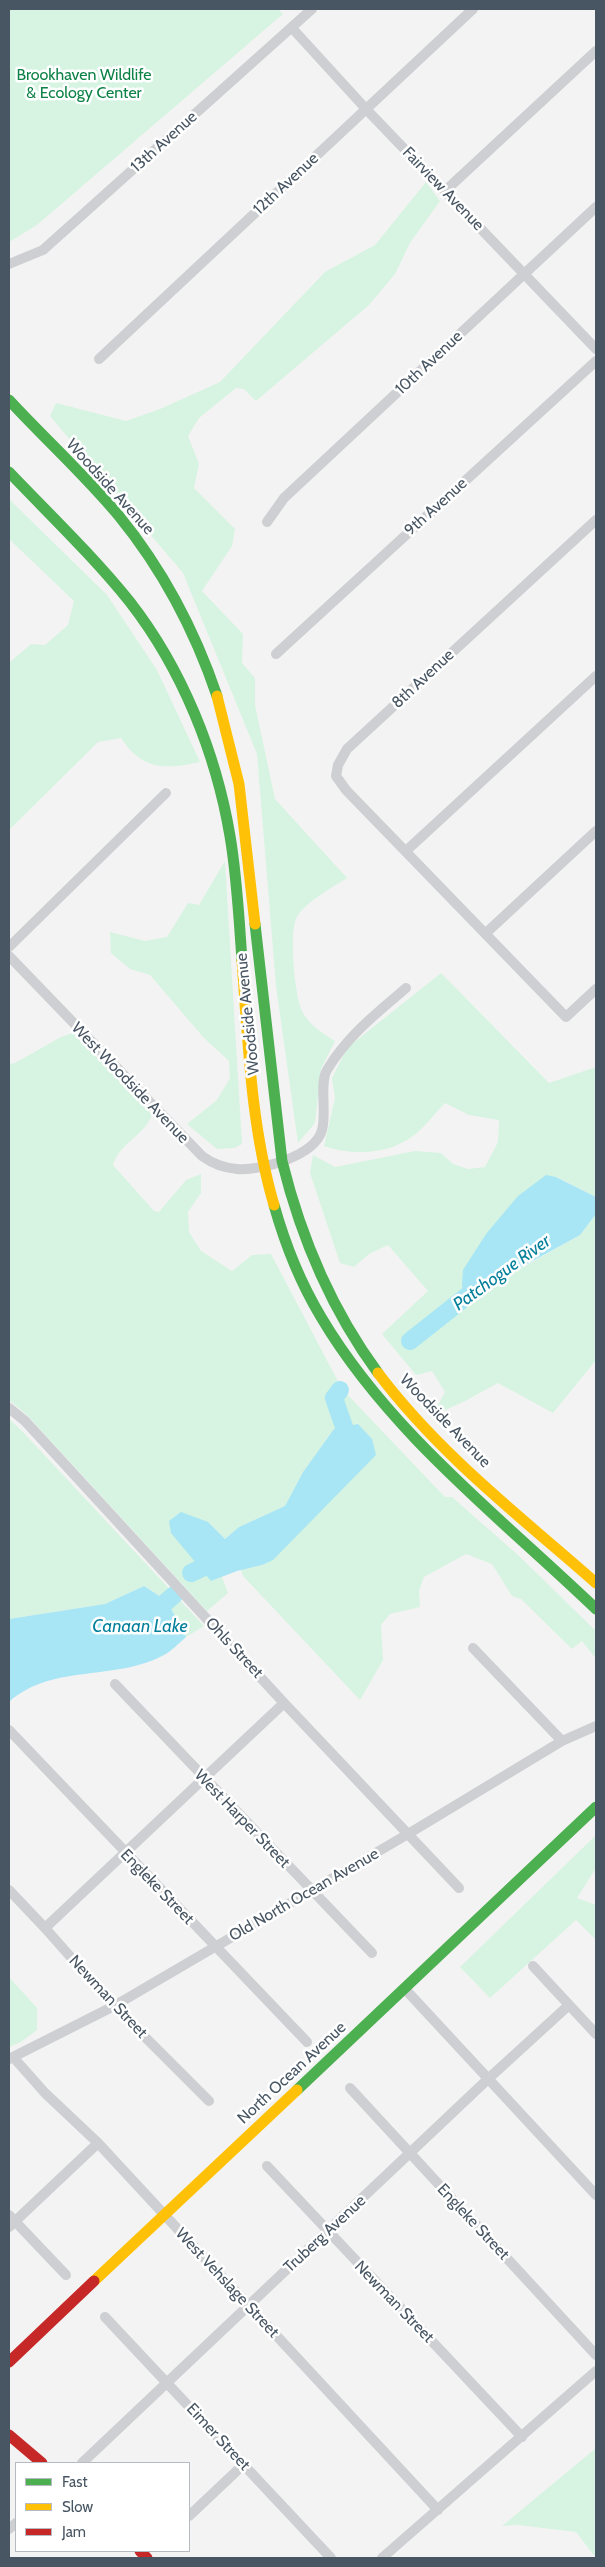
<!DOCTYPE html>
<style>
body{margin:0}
#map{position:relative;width:605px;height:2567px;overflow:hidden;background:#f4f3f3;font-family:Cabin,sans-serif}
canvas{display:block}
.frame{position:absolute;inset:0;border:10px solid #485663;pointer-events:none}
.legend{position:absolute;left:15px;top:2462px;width:175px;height:90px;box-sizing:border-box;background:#fff;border:1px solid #b6bbc1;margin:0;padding:6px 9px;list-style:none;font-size:15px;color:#485663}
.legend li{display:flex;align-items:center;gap:10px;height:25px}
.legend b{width:25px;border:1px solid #b6bbc1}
</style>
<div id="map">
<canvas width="605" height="2567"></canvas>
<div class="frame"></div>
<ul class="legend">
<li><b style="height:6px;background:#4caf50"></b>Fast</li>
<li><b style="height:6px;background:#ffc107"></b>Slow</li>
<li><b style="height:6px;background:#c62828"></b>Jam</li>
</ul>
</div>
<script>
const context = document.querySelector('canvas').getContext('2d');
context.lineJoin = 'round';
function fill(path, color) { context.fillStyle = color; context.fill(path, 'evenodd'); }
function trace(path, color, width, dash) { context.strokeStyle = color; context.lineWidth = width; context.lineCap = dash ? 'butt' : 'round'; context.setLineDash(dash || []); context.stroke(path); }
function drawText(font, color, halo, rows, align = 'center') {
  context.font = font + ' Cabin,sans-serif'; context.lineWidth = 5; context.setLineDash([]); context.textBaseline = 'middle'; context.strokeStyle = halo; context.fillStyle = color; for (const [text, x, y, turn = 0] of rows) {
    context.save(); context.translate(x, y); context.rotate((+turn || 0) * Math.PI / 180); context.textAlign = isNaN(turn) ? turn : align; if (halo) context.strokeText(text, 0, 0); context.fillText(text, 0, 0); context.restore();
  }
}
fill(new Path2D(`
 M9 9H278L283 14 37 225 9 242Z
 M426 182 440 201 410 243 395 274 369 305 256 401 244 389 236 388 199 418 188 436 199 464 194 488 235 529 232 546 202 591 243 634 242 663 255 678V705L275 799 347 878C333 887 302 904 296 919 289 934 295 990 300 1006 305 1022 322 1033 335 1041L321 1069 315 1123 298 1143 276 986 257 754 183 573 50 416 56 403 126 421 160 409 220 382 325 272 375 245Z
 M9 499 107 595 157 670 200 762C165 770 142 770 121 738L98 742 9 830V663L31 644 45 645 68 625 74 601 9 539Z
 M225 861 242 1144 234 1148 217 1149 187 1124 217 1100 230 1078 229 1061 203 1037 150 975 130 969 111 953 110 932 145 941 167 937 188 903 199 905Z
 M441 973 549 1083 596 1067V1197L557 1177 492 1285 580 1235 596 1214V1360L553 1413 498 1383 465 1401 432 1416 445 1392 432 1371 416 1375 382 1334 428 1291 388 1245 369 1254 354 1267 340 1263 310 1173 313 1155 335 1167 415 1151 441 1153 453 1164 468 1169 485 1167 498 1142 499 1120 469 1115 445 1103C435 1113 425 1127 413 1136 387 1155 353 1156 324 1146L335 1098 332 1078 347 1048Z
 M73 1033 152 1114C146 1135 120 1142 113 1165L154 1211 159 1212 186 1180 201 1174V1193L188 1212 189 1232 201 1251 232 1271 252 1255 271 1254 342 1389 445 1497H452L518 1555 596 1631V1659L582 1641 572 1649 521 1599 512 1596 492 1564 466 1554 424 1577 419 1591 420 1607 390 1614 381 1625 383 1660 360 1700 243 1576 241 1570 262 1565 334 1429 303 1472 285 1506 239 1527 225 1539 208 1522 211 1581 222 1577 228 1593 207 1611 26 1414 9 1400V1064L15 1063 61 1037Z
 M9 1419 22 1431 204 1626 186 1637 167 1601 144 1586 105 1604 9 1619Z
 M595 1836 596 1868 577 1898 596 1905V1940L576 1920 490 1998 460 1967Z
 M9 1977 37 2008V2030L21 2042 9 2047Z
 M596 2448V2558L576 2532 518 2525 502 2526Z`), '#d6f4e1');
fill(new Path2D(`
 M546 1175 556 1177 596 1197V1214L580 1235 464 1299 462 1284 463 1270 486 1234 518 1196Z
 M358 1424 372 1439 376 1455 273 1560 262 1565 237 1571 211 1581 171 1533 169 1521 181 1512 208 1522 225 1539 239 1527 285 1506 303 1472 334 1429Z
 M144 1586 167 1601 186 1637C179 1643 171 1652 162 1656 114 1681 51 1664 9 1702V1619L105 1604Z`), '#a8e6f5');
trace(new Path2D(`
 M410 1341 482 1284
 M340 1390 334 1398 349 1441 343 1448
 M191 1573 221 1559
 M150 1616 174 1595`), '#a8e6f5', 18);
trace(new Path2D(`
 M292 28 366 109 596 349
 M445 191 596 51
 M9 264 43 250 312 9
 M99 359 473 9
 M596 520 347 749 338 765 336 776 346 790 566 1017 596 989
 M267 522 284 498 596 207
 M276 654 596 361
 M407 850 596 676
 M486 933 596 831
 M9 947 166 793
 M9 956 202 1156C213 1164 224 1168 237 1169 261 1171 315 1156 322 1130 327 1113 319 1083 327 1070 347 1036 377 1013 406 988
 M9 1408 25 1421 284 1703 459 1888
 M473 1648 562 1741
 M115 1684 372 1953
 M9 1730 307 2042
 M9 1890 45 1928 114 2006 209 2101
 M45 1928 284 1703
 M533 1966 596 2034
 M405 1989 596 2195
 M14 2058 45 2093 98 2143 438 2510
 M9 2059 114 2006 408 1834 562 1741 596 1726
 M350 2088 596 2355
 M267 2166 522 2437
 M9 2215 66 2275
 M9 2227 98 2143
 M105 2317 331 2558
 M82 2463 488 2079 569 2005
 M189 2516 243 2465
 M9 2529 16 2523
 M382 2558 596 2371`), '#cdcfd2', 10);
trace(new Path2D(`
 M9 400C45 439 85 475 119 516 163 570 195 631 217 696
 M9 472C50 515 93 556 130 602 182 669 216 753 230 836 237 877 239 919 242 960
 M255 924 282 1161C301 1238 331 1309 378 1373
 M274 1205C285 1244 300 1282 321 1317 389 1432 500 1517 596 1609
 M297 2090 596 1807`), '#4caf50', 11);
trace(new Path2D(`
 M217 696 239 784 255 924
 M242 960C248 1042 251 1127 274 1205
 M378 1373C439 1454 521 1517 596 1583
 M94 2281 297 2090`), '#ffc107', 11);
trace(new Path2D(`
 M9 2362 94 2281
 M9 2435 42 2463
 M140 2551 147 2558`), '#c62828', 11);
drawText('16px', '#0d8246', '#fff', [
 ["Brookhaven Wildlife",84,75],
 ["& Ecology Center",84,93]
]);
drawText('16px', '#485663', '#fff', [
 ["13th Avenue",164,142,-42],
 ["12th Avenue",286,184,-43],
 ["Fairview Avenue",443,189,46],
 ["10th Avenue",429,363,-43],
 ["Woodside Avenue",110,487,48],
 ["9th Avenue",436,507,-42],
 ["8th Avenue",423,679,-43],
 ["Woodside Avenue",248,1014,-96],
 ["West Woodside Avenue",130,1083,46],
 ["Woodside Avenue",445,1421,46],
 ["Ohls Street",234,1648,47],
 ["West Harper Street",242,1819,46],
 ["Engleke Street",157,1887,46],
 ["Old North Ocean Avenue",304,1895,-30],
 ["Newman Street",108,1997,47],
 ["North Ocean Avenue",292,2073,-43],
 ["Engleke Street",473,2222,47],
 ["Truberg Avenue",325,2234,-43],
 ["West Vehslage Street",227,2283,47],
 ["Newman Street",394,2302,46],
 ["Eimer Street",218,2437,47]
]);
drawText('italic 18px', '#037f9b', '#fff', [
 ["Patchogue River",502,1273,-36],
 ["Canaan Lake",140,1627]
]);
</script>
